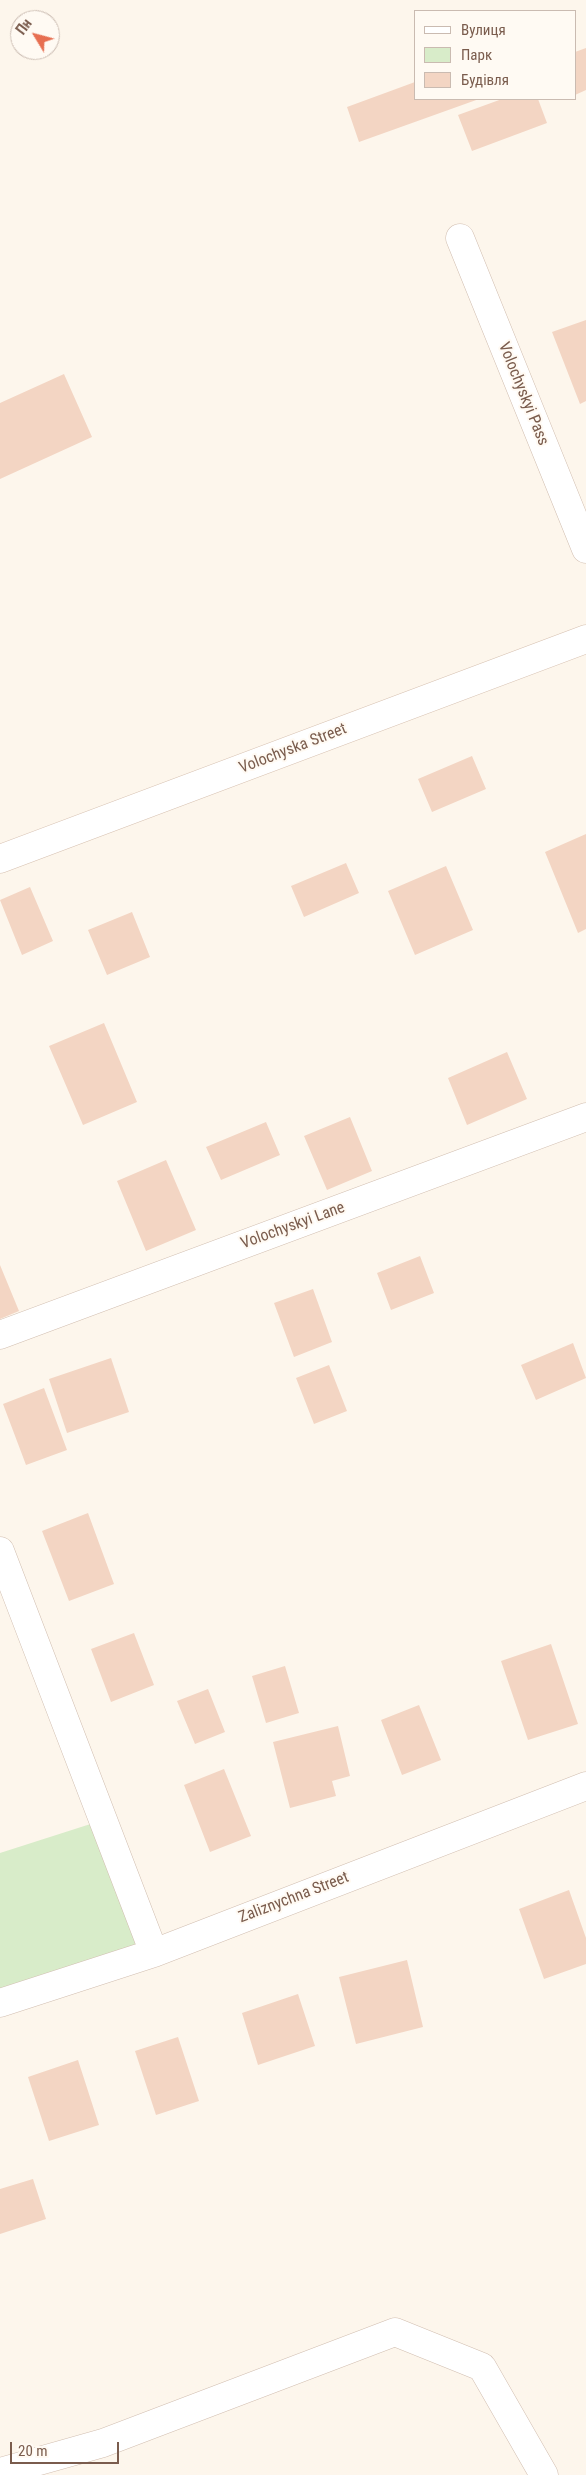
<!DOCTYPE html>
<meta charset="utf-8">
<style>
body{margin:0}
#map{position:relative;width:586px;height:2475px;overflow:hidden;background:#fdf6ec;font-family:"Roboto Condensed",sans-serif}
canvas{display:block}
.legend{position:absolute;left:414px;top:10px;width:162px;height:90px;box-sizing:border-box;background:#fffaf3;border:1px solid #cabbb1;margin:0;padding:6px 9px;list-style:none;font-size:15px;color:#7a5c4d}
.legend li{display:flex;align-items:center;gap:10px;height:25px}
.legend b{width:25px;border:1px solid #cabbb1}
.north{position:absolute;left:10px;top:10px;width:50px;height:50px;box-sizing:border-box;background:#fffaf3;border:1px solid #cabbb1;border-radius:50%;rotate:307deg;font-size:14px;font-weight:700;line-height:20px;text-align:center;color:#7a5c4d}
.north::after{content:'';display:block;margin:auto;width:18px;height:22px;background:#e76f51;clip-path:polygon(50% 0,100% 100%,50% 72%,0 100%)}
.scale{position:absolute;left:10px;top:2442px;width:109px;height:22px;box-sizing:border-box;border:2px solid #7a5c4d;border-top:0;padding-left:6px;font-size:15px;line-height:18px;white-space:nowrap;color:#7a5c4d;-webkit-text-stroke:4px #fffaf3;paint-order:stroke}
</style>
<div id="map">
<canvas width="586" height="2475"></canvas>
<ul class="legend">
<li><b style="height:6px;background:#fff"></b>Вулиця</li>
<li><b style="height:14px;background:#d8ecc9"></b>Парк</li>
<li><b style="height:14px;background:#f3d5c3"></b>Будівля</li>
</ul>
<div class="north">Пн</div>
<div class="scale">20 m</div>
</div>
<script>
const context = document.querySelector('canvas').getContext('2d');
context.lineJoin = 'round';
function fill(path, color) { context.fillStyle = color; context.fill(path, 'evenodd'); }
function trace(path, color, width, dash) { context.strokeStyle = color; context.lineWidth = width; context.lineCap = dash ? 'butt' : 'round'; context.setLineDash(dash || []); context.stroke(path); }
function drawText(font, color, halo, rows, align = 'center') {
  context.font = font + ' "Roboto Condensed",sans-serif'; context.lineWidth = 4; context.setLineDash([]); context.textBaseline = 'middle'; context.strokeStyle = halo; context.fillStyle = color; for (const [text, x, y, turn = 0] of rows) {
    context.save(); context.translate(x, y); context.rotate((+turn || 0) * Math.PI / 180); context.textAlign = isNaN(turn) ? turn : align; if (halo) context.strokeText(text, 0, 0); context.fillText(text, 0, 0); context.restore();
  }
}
fill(new Path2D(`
 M103 1820 154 1953 0 2003V1853Z`), '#d8ecc9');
fill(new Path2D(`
 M586 48V90L575 95V52Z
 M415 82V99H479L359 142 347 107Z
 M502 99H538L547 123 472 151 458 115Z
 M586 320V401L580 404 552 332Z
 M64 374 92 437 0 479V403Z
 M472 756 486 789 432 812 418 779Z
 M586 834V929L578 933 545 852Z
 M346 863 359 893 304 917 291 886Z
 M446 866 473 930 415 955 388 891Z
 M30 887 53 941 22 955 0 900Z
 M132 912 150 957 107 975 88 930Z
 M104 1023 137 1102 83 1125 49 1046Z
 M507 1052 527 1099 467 1125 448 1078Z
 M350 1117 372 1171 327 1190 304 1136Z
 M266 1122 280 1155 221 1180 206 1147Z
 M166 1160 196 1230 146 1251 117 1181Z
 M420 1256 434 1293 391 1310 377 1273Z
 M0 1265 19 1311 0 1319Z
 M313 1289 332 1342 294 1357 274 1303Z
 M573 1343 586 1378 536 1400 521 1365Z
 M111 1358 129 1412 67 1433 49 1379Z
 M329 1365 347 1411 314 1424 296 1378Z
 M44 1388 67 1450 26 1465 3 1404Z
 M88 1513 114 1584 69 1601 42 1531Z
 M134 1633 154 1685 111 1702 91 1649Z
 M551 1644 578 1724 528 1740 501 1661Z
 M285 1666 299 1713 266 1723 252 1676Z
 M208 1689 225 1732 195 1744 177 1701Z
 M419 1705 441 1760 402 1775 381 1720Z
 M338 1726 350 1776 332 1781 336 1796 290 1808 273 1742Z
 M224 1769 251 1836 210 1852 184 1785Z
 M569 1890 586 1938V1964L544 1979 519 1909Z
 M407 1960 423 2027 356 2044 339 1977Z
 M298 1994 315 2046 258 2065 242 2013Z
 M178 2037 199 2101 156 2115 135 2051Z
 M78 2060 99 2125 49 2141 28 2077Z
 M33 2179 46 2219 0 2234V2189Z`), '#f3d5c3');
const street = new Path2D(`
 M460 238 586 549
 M0 1335 586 1117
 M0 1551 154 1953
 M0 2003 154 1953 586 1786
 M0 2472 103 2443 395 2332 482 2367 544 2475`);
const secondary = new Path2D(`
 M0 859 586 639`);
trace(street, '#d1beb0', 29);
trace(secondary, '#d6c0b0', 29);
trace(street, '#fff', 28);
trace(secondary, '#fff', 28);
drawText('16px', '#7a5c4d', '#fffaf3', [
 ["Volochyskyi Pass",523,394,68],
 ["Volochyska Street",293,749,-21],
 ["Volochyskyi Lane",293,1226,-20],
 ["Zaliznychna Street",294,1898,-21]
]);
</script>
